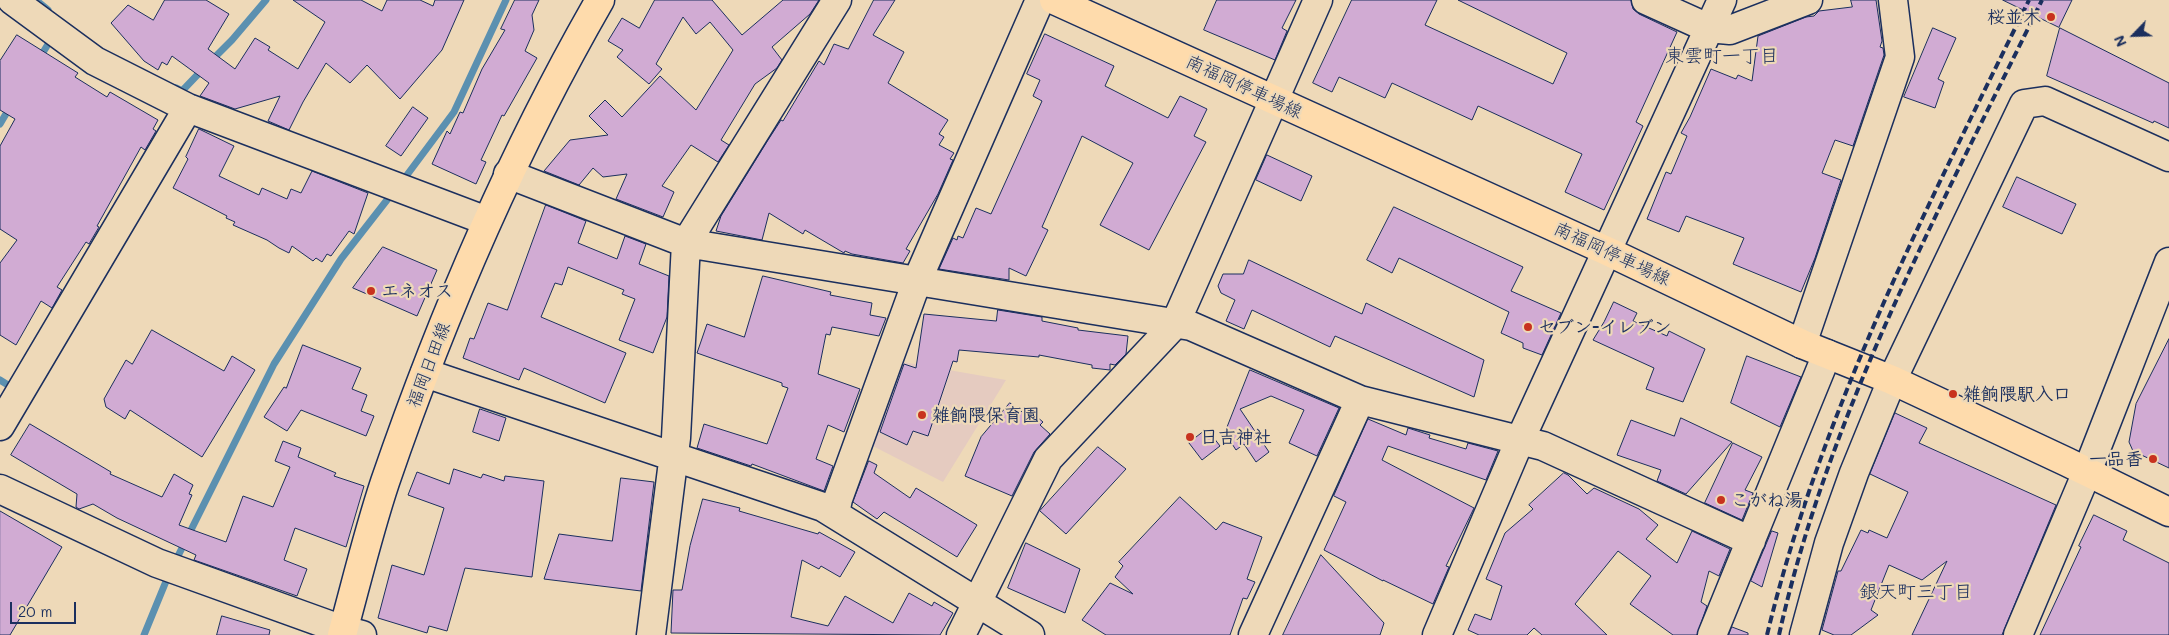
<!DOCTYPE html>
<meta charset="utf-8">
<style>
body{margin:0}
#map{position:relative;width:2169px;height:635px;overflow:hidden;background:#eed9b8;font-family:Mali,sans-serif}
canvas{display:block}
.north{position:absolute;left:2109px;top:10px;width:50px;height:50px;-webkit-text-stroke:4px #eed9b8;paint-order:stroke;rotate:246deg;font-size:14px;font-weight:700;line-height:20px;text-align:center;color:#1b2f5e}
.north::after{content:'';display:block;margin:auto;width:18px;height:22px;background:#1b2f5e;clip-path:polygon(50% 0,100% 100%,50% 72%,0 100%)}
.scale{position:absolute;left:10px;top:602px;width:66px;height:22px;box-sizing:border-box;border:2px solid #1b2f5e;border-top:0;padding-left:6px;font-size:15px;line-height:18px;white-space:nowrap;color:#1b2f5e;-webkit-text-stroke:4px #eed9b8;paint-order:stroke}
</style>
<div id="map">
<canvas width="2169" height="635"></canvas>
<div class="north">N</div>
<div class="scale">20 m</div>
</div>
<script>
const context = document.querySelector('canvas').getContext('2d');
context.lineJoin = 'round';
function fill(path, color) { context.fillStyle = color; context.fill(path, 'evenodd'); }
function trace(path, color, width, dash) { context.strokeStyle = color; context.lineWidth = width; context.lineCap = dash ? 'butt' : 'round'; context.setLineDash(dash || []); context.stroke(path); }
function drawText(font, color, halo, rows, align = 'center') {
  context.font = font + ' Mali,"Klee One",sans-serif'; context.lineWidth = 4.5; context.setLineDash([]); context.textBaseline = 'middle'; context.strokeStyle = halo; context.fillStyle = color; for (const [text, x, y, turn = 0] of rows) {
    context.save(); context.translate(x, y); context.rotate((+turn || 0) * Math.PI / 180); context.textAlign = isNaN(turn) ? turn : align; if (halo) context.strokeText(text, 0, 0); context.fillText(text, 0, 0); context.restore();
  }
}
fill(new Path2D(`
 M897 361 1006 380 943 482 869 444Z`), '#e5cbc0');
trace(new Path2D(`
 M36 0 48 10
 M39 59 53 36
 M211 61 232 40 266 0
 M176 88 182 91 203 69
 M0 124 10 107
 M401 183 454 112 506 0
 M0 380 8 385
 M174 564 274 364 341 259 394 191
 M144 635 169 574`), '#5b90b0', 7);
const building = new Path2D(`
 M165 0H206L229 14 208 49 235 69 255 38 270 47 268 50 298 69 325 22 293 0H361L382 11 387 0H420L433 6 435 0H464L442 50 400 99 367 65 350 83 326 63 303 102 289 130 268 121 280 96 235 109 200 96 209 83 172 56 167 65 162 62 158 70 144 61 111 23 128 5 153 20Z
 M515 0H539L532 15 534 30 525 51 537 58 504 116 502 115 481 160 486 162 476 184 432 164 447 131 450 134 460 112 463 113 482 69 505 30 501 29Z
 M655 0H712L742 35 783 0H819L810 14 772 47 782 60 777 68 755 84 721 140 729 145 718 162 691 145 662 186 674 192 663 217 616 199 627 174 603 177 593 168 579 185 544 171 570 140 608 135 589 116 605 100 622 117 660 76 696 110 733 50 710 22 696 34 683 17 656 64 662 69 649 84 617 57 623 50 608 41 622 18 639 28Z
 M874 0H895L873 35 904 52 888 83 948 120 939 134 944 137 939 145 954 153 950 159 953 160 938 194 906 249 910 251 903 263 852 254 845 251 844 253 805 230 803 234 769 213 762 240 716 231 721 216 768 140 781 120 783 121 819 61 824 65 834 44 848 49Z
 M1217 0H1296L1282 28 1287 31 1275 60 1204 30Z
 M1352 0H1437L1425 25 1553 84 1567 53 1458 0H1631L1633 9 1639 14 1677 32 1636 122 1643 126 1604 210 1565 192 1582 154 1478 106 1472 120 1392 83 1385 98 1339 77 1332 92 1313 83Z
 M1851 0H1876L1882 41 1880 47 1883 48 1884 55 1853 146 1835 140 1822 173 1841 180 1815 258 1801 292 1733 264 1744 238 1686 216 1679 232 1647 219 1666 172 1671 174 1687 136 1681 133 1690 117 1711 69 1736 79 1738 75 1752 81 1758 36 1806 17 1814 16 1819 11 1852 7Z
 M2003 0H2072L2059 27Z
 M1933 28 1956 38 1938 79 1944 82 1935 108 1904 97Z
 M2060 28 2169 83V128L2154 121 2153 123 2047 76Z
 M1045 34 1114 66 1105 86 1168 118 1180 96 1207 109 1194 136 1206 142 1149 250 1100 225 1133 163 1082 136 1042 227 1048 230 1026 276 1009 268V280L939 269 953 238 957 240 958 236 963 238 976 208 991 214 1042 101 1033 96 1040 80 1027 74Z
 M17 35 78 73 75 77 107 97 110 92 158 120 153 129 156 131 145 150 141 147 97 226 99 227 89 244 86 242 57 287 62 290 52 308 41 301 16 345 0 335V263L17 240 0 229V146L15 119 0 110V61Z
 M413 107 428 118 401 156 386 146Z
 M199 129 234 146 219 176 259 195 262 188 287 199 291 189 301 193 312 171 368 193 354 234 349 231 331 256 327 254 322 262 316 258 313 261 292 246 289 253 279 248 267 240 233 225 235 222 226 218 227 216 173 188 188 159 186 157Z
 M1267 155 1312 176 1301 201 1256 180Z
 M2017 177 2076 204 2062 234 2003 207Z
 M546 205 586 221 578 243 617 259 625 236 646 244 639 264 669 276 667 317 653 353 619 340 635 299 622 294 624 290 568 267 562 285 555 283 541 317 626 353 605 403 524 368 519 380 463 358 470 338 474 339 488 303 507 310Z
 M1394 207 1523 267 1511 291 1561 313 1542 355 1523 348V343L1501 333 1509 312 1399 258 1392 273 1367 260Z
 M383 247 437 270 417 316 353 288Z
 M1249 260 1362 314 1366 303 1484 360 1474 397 1335 336 1330 347 1252 310 1244 329 1226 321 1235 300 1221 293 1218 286 1223 274H1243Z
 M763 276 831 292 830 295 872 303 870 315 886 318 879 336 832 327 830 335 826 334 818 374 860 389 844 432 828 425 816 459 833 466 824 491 752 464 751 466 697 448 704 424 767 444 788 388 782 386V383L697 353 707 324 744 337Z
 M1614 302 1637 313 1633 321 1667 336 1669 331 1705 349 1683 402 1646 389 1654 368 1593 340 1604 322Z
 M998 310 1042 317V321L1078 328V330L1128 336 1126 354 1115 365 1110 364V370L1092 368V365L1039 355V357L959 350 957 362 953 361 928 436 913 431 907 445 880 432 904 364 916 368 924 314 996 321Z
 M152 330 224 371 232 356 255 370 202 457 130 410 125 419 106 407 104 399 126 360 132 364Z
 M2169 339V468L2133 451 2129 442 2136 404Z
 M303 345 361 368 352 389 367 395 361 411 374 416 366 436 301 410 287 431 264 417 284 387 286 388Z
 M1747 356 1801 377 1780 427 1731 403Z
 M1250 370 1339 408 1317 456 1289 443 1304 410 1271 396 1240 409 1269 452 1256 462 1244 444 1236 450 1225 433Z
 M1010 403 1021 412 1025 407 1043 422 1040 425 1050 434 1034 452 1012 496 965 476 981 437Z
 M480 409 506 418 499 441 473 432Z
 M1895 413 1927 428 1919 443 2056 505 2002 635H1912L1947 561 1922 580 1889 565 1871 610 1878 615 1851 635H1834L1822 630 1838 571H1841L1861 530 1868 533 1869 530 1887 538 1908 492 1870 474Z
 M1681 418 1732 442 1686 494 1657 481 1661 470 1617 455 1631 420 1674 436Z
 M1368 419 1406 435 1408 428 1430 435 1429 438 1466 449 1468 443 1498 451 1486 480 1388 446 1382 460 1474 508 1446 566 1449 567 1433 604 1383 580V581L1324 550 1346 502 1334 496Z
 M30 424 111 472 110 474 162 497 174 474 193 485 189 494 192 495 179 525 226 542 243 496 273 507 290 467 275 461 283 441 301 448 298 457 336 473 334 476 364 486 346 547 295 528 284 560 307 569 297 596 194 560 196 555 117 518 93 504 79 509 76 507 77 494 11 455Z
 M1207 429 1220 446 1202 460 1189 443Z
 M1733 443 1762 457 1745 490 1753 493 1742 520 1705 503Z
 M1098 447 1126 469 1066 534 1040 511Z
 M869 461 877 465 874 473 910 498 916 488 977 525 957 557 884 512 877 519 853 502Z
 M454 469 481 478 483 474 504 481 505 476 544 481 532 577 465 568 447 631 429 626 427 633 378 618 392 565 424 575 444 508 408 495 417 472 449 484Z
 M1564 473 1568 475 1587 494 1594 488 1639 509 1658 525 1646 539 1677 563 1692 531 1730 549 1719 576 1709 571 1701 602 1707 606 1697 635H1673L1630 604 1651 576 1618 551 1575 604 1607 635H1542L1534 628 1527 635H1479L1468 630 1475 614 1491 620 1502 586 1486 579 1505 533 1533 509 1529 505Z
 M621 478 654 482 641 591 544 579 559 534 612 541Z
 M1180 497 1216 530 1223 522 1262 537 1247 579 1255 582 1247 599 1243 598 1230 635H1106L1082 620 1110 583 1133 594 1115 577 1123 566 1119 562Z
 M703 499 740 508 739 511 818 534 819 532 855 552 840 577 821 566 819 569 802 560 791 617 828 626 845 596 893 623 909 593 932 606 934 602 953 613 940 635 671 633 673 590H682L690 546Z
 M0 511 62 547 10 635H0Z
 M2094 515 2127 531 2123 540 2169 563V635H2040L2081 547 2079 546Z
 M1772 531 1778 533 1762 587 1751 581Z
 M1026 543 1080 569 1065 613 1008 588Z
 M1321 555 1384 623 1380 635H1283Z
 M222 616 270 630 269 635H217Z
 M1732 627 1748 633V635H1729Z`);
fill(building, '#d1abd3');
trace(building, '#1b2f5e', 1);
const minor = new Path2D(`
 M12 0 95 61 188 108 487 221
 M1646 0 1708 28 1730 30 1808 0
 M508 174 686 243 1191 326 1360 400 1543 446 1751 541
 M1802 344 1900 57 1893 0
 M425 373 823 507 1030 635
 M0 426 188 108
 M0 489 157 563 343 630 362 635
 M835 513 838 499 917 281 1040 0
 M651 635 676 438 686 243 837 0
 M961 635 1048 459 1175 324 1318 0
 M1253 635 1360 400
 M1437 635 1520 440 1722 0
 M1712 635 1827 354
 M1804 635 1829 543 1854 473 1892 380 2024 104 2045 101 2169 157
 M2018 635 2087 472 2169 262`);
const major = new Path2D(`
 M1054 0 1607 251 1802 344 1892 380 2067 462 2169 512
 M342 635C356 584 368 533 385 482 442 316 512 153 600 0`);
trace(minor, '#1b2f5e', 31);
trace(major, '#1b2f5e', 31);
trace(minor, '#eed9b8', 28);
trace(major, '#fedbac', 28);
trace(new Path2D(`
 M1767 635C1822 408 1927 208 2029 0
 M1779 635C1829 411 1942 205 2042 0`), '#1b2f5e', 4, [8, 4]);
for (const [x, y, r, color] of [
 [2051,17,5,"#c8321e"],
 [371,291,5,"#c8321e"],
 [1528,327,5,"#c8321e"],
 [1953,394,5,"#c8321e"],
 [922,415,5,"#c8321e"],
 [1190,437,5,"#c8321e"],
 [2153,459,5,"#c8321e"],
 [1721,500,5,"#c8321e"]
]) { const dot = new Path2D(); dot.arc(x, y, r, 0, 2 * Math.PI); context.fillStyle = color; context.fill(dot); trace(dot, '#eed9b8', 2); }
drawText('bold 18px', '#1b2f5e', '#eed9b8', [
 ["桜並木",2041,17,"right"],
 ["エネオス",381,291],
 ["セブン-イレブン",1538,327],
 ["雑餉隈駅入口",1963,394],
 ["雑餉隈保育園",932,415],
 ["日吉神社",1200,437],
 ["一品香",2143,459,"right"],
 ["こがね湯",1731,500]
], 'left');
drawText('18px', '#1b2f5e', '#eed9b8', [
 ["南福岡停車場線",1244,87,25],
 ["南福岡停車場線",1612,254,25],
 ["福岡日田線",429,365,-69]
]);
drawText('19px', '#1b2f5e', '#eed9b8', [
 ["東雲町一丁目",1722,56],
 ["銀天町三丁目",1916,592]
]);
</script>
